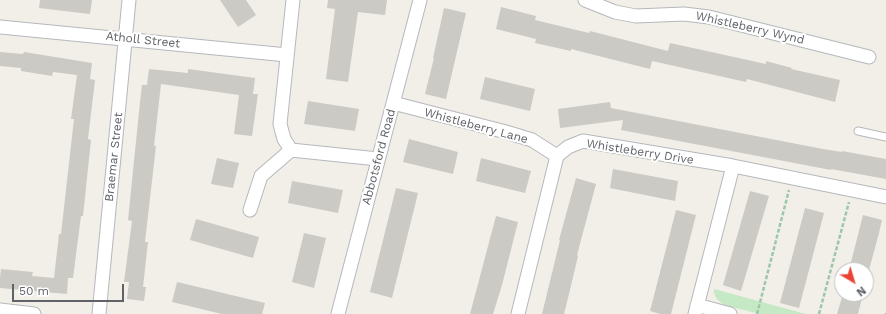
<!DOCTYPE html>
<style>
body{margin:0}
#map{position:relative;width:886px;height:314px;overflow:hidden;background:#f1efe8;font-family:"Work Sans",sans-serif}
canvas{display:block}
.north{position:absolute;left:834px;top:262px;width:40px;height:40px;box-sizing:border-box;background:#fff;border:1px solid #bfc1c3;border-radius:50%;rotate:142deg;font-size:11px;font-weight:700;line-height:16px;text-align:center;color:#5f6368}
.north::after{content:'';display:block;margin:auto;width:14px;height:18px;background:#ea4335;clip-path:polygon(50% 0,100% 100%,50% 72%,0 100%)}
.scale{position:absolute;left:12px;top:284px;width:112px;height:18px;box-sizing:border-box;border:2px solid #5f6368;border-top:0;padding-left:5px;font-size:12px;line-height:14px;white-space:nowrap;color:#5f6368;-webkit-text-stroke:3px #fff;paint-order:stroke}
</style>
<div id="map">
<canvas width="886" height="314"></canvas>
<div class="north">N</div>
<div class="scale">50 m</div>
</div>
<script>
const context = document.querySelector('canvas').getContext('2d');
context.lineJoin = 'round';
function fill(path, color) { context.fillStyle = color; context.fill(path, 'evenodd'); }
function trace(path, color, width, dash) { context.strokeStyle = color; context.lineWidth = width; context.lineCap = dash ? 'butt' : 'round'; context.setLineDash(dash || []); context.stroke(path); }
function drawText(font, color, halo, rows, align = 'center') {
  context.font = font + ' "Work Sans",sans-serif'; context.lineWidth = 4; context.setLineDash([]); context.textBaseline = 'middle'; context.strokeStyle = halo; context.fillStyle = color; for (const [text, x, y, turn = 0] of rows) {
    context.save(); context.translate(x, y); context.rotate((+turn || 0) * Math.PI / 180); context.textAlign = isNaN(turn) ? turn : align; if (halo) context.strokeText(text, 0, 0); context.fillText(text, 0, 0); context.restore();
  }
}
fill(new Path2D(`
 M714 289 806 314H760L724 305 717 299 714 293Z`), '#c5e8c5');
fill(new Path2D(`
 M40 0H92L90 14 39 8Z
 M220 0H246L256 15 238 27Z
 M328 0H387L385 15 358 12 348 82 326 79 335 9 327 8Z
 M501 7 536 16 535 20 589 33 590 31 668 51 670 43 766 64V61L792 68 791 69 840 80 835 102 747 79 746 82 652 61 650 69 571 49V51L535 43 536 39 496 29Z
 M444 8 466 13 446 99 425 94 434 58H433Z
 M0 52 23 54 24 52 92 63 90 79 95 80 88 139 91 140 83 216H81L73 278H68L67 294 0 288V278L1 269 33 272 32 276 54 278 59 234H61L74 119H71L77 75 53 72 52 76 21 71V68L0 66Z
 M149 69 188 73V69L255 78 253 94H258L252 136 234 134 239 95 161 84 154 146H156L145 242H148L143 287H146L144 301 127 299 129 282H124L132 221 128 220 140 102 142 85H147Z
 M485 77 535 89 530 111 480 99Z
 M308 101 359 109 355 131 304 124Z
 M610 102 611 108 823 149 842 152V151L886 159V179L831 169V170L621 130 623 120 560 128 558 109Z
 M409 139 458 152 453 174 403 162Z
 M217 158 239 163 233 188 211 184Z
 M481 158 531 171 525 193 476 181Z
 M613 169 678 181 675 201 610 188Z
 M576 178 596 184 577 255 578 256 569 294 564 314H542L560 240H559Z
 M292 181 343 190 338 213 288 203Z
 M396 188 418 193 392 298 370 292Z
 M750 191 769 196 741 291 723 285Z
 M805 208 824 213 799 308 780 303Z
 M676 210 696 215 671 314H660L650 311Z
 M863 215 882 220 879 233 869 270H849Z
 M496 216 518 222 502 285 493 314H470Z
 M196 219 259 237 253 258 190 240Z
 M304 233 326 238 314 288 292 282Z
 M177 282 265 303 262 314H222L172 302Z
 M843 294H863L858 314H837Z`), '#cccac5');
const lane = new Path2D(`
 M858 131 886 137`);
const street = new Path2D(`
 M585 0 615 12 636 16 684 14 709 17 869 57
 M0 27 287 55
 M393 103 506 132 532 140 557 156
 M291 150 284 139 280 124 293 0
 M250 210 261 176 291 150 378 159
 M697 305 730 314
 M0 310 34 314
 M99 314 129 0
 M338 314 420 0
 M518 314 557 156 568 147 583 141 733 166 886 197
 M695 314 733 166`);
trace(lane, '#b5b8bc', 9);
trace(street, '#b5b8bc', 15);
trace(new Path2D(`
 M757 314 789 190
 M819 314 849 202
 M886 314V313`), '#9cc7a9', 2.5, [4, 2]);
trace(lane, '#fff', 7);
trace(street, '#fff', 13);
drawText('12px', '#5f6368', '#fff', [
 ["Whistleberry Wynd",750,28,13],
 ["Atholl Street",143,40,6],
 ["Whistleberry Lane",476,126,15],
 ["Whistleberry Drive",640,152,9],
 ["Braemar Street",114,157,-84],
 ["Abbotsford Road",379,157,-75]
]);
</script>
